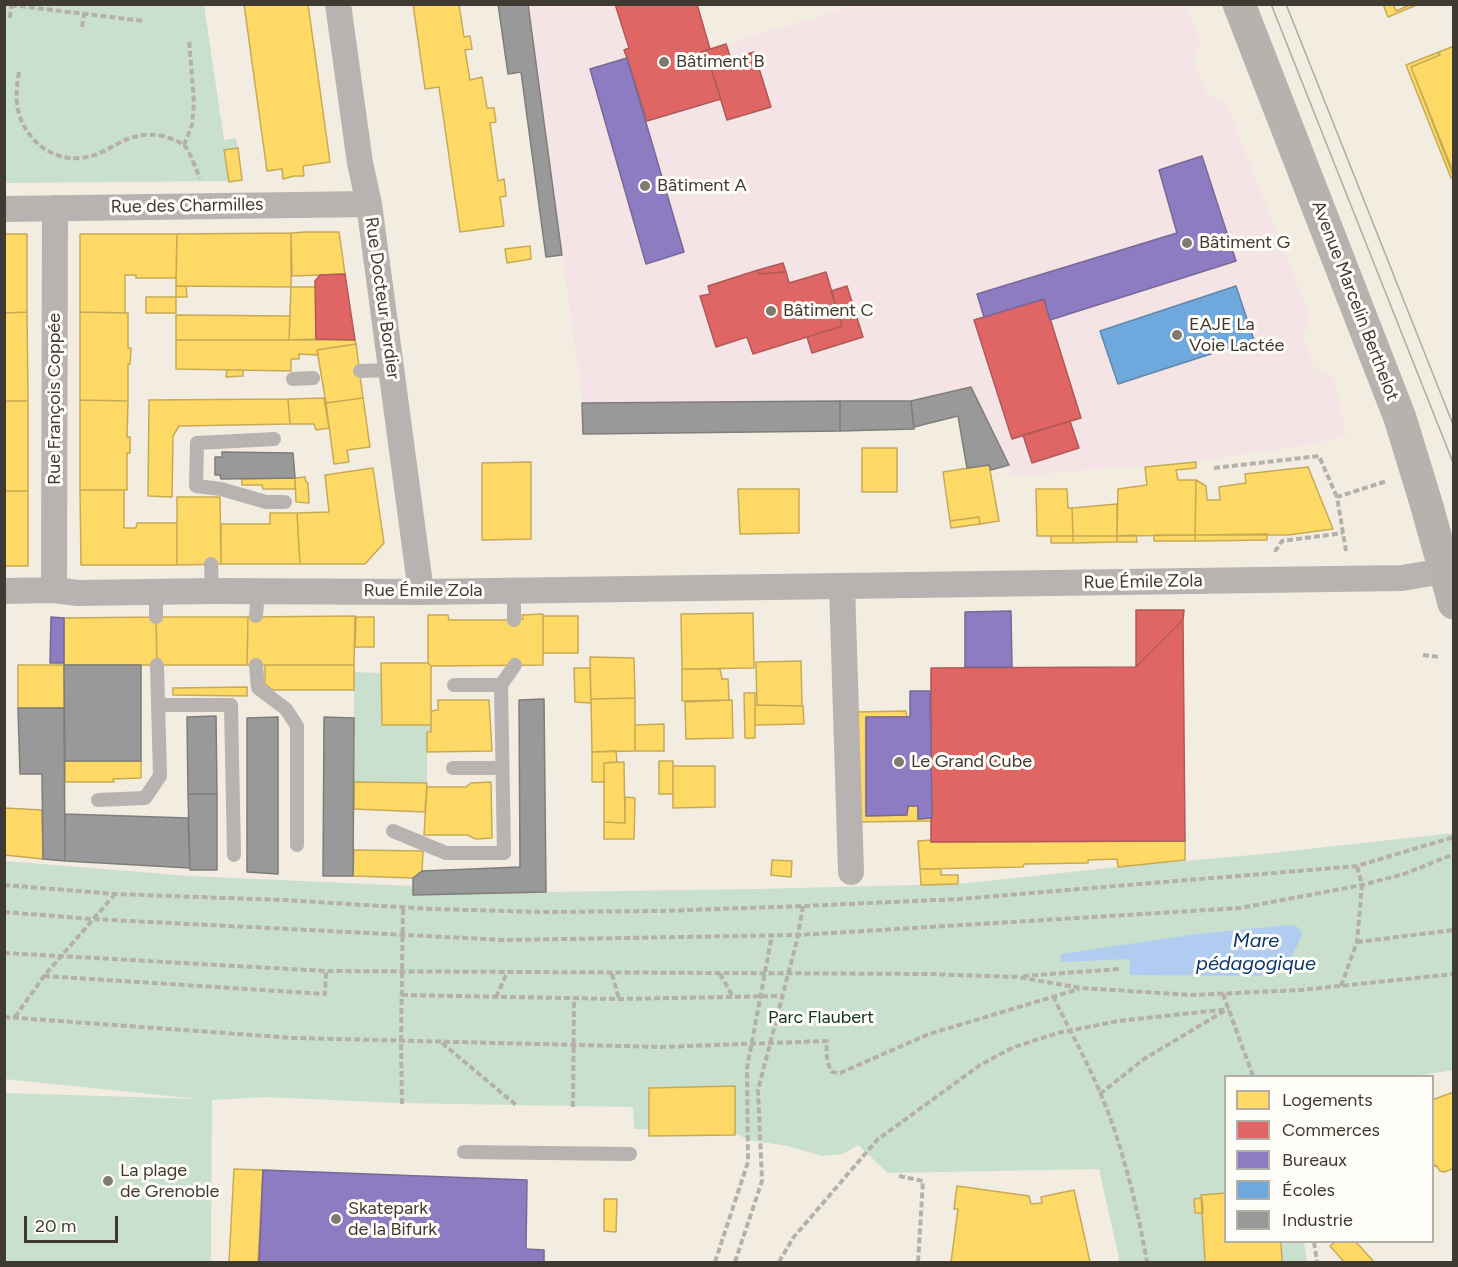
<!DOCTYPE html>
<meta charset="utf-8">
<style>
body{margin:0}
#map{position:relative;width:1458px;height:1267px;overflow:hidden;background:#f3ece0;font-family:Figtree,sans-serif}
canvas{display:block}
.frame{position:absolute;inset:0;border:6px solid #403b32;pointer-events:none}
.legend{position:absolute;left:1224px;top:1075px;width:210px;height:168px;box-sizing:border-box;background:#fefcf7;border:2px solid #b2afa8;margin:0;padding:8px 10px;list-style:none;font-size:18px;color:#403b32}
.legend li{display:flex;align-items:center;gap:12px;height:30px}
.legend b{width:30px;border:2px solid #b2afa8}
.scale{position:absolute;left:24px;top:1216px;width:94px;height:27px;box-sizing:border-box;border:3px solid #403b32;border-top:0;padding-left:8px;font-size:18px;line-height:21px;white-space:nowrap;color:#403b32;-webkit-text-stroke:4px #fefcf7;paint-order:stroke}
</style>
<div id="map">
<canvas width="1458" height="1267"></canvas>
<div class="frame"></div>
<ul class="legend">
<li><b style="height:16px;background:#ffd966"></b>Logements</li>
<li><b style="height:16px;background:#e06666"></b>Commerces</li>
<li><b style="height:16px;background:#8e7cc3"></b>Bureaux</li>
<li><b style="height:16px;background:#6fa8dc"></b>Écoles</li>
<li><b style="height:16px;background:#999"></b>Industrie</li>
</ul>
<div class="scale">20 m</div>
</div>
<script>
const context = document.querySelector('canvas').getContext('2d');
context.lineJoin = 'round';
function fill(path, color) { context.fillStyle = color; context.fill(path, 'evenodd'); }
function trace(path, color, width, dash) { context.strokeStyle = color; context.lineWidth = width; context.lineCap = dash ? 'butt' : 'round'; context.setLineDash(dash || []); context.stroke(path); }
function drawText(font, color, halo, rows, align = 'center') {
  context.font = font + ' Figtree,sans-serif'; context.lineWidth = 6; context.setLineDash([]); context.textBaseline = 'middle'; context.strokeStyle = halo; context.fillStyle = color; for (const [text, x, y, turn = 0] of rows) {
    context.save(); context.translate(x, y); context.rotate((+turn || 0) * Math.PI / 180); context.textAlign = isNaN(turn) ? turn : align; if (halo) context.strokeText(text, 0, 0); context.fillText(text, 0, 0); context.restore();
  }
}
fill(new Path2D(`
 M528 5H697L711 49 856 5H1186L1201 44 1193 60 1207 94 1226 104 1310 317 1303 337 1315 369 1334 378 1346 436 1308 445 1195 461 1013 476 971 388 911 402 583 404Z`), '#f4e4e6');
fill(new Path2D(`
 M4 5H204L224 140 236 138 238 148 224 151 229 181 5 183Z
 M354 672 381 673 382 725H431V732H427V783L354 782Z
 M1453 833V1070L1416 1076H1226L1225 1193 1202 1195V1198L1194 1199 1195 1213H1203L1205 1262H1118L1119 1258 1099 1169 888 1173 858 1145 843 1154 822 1156 788 1146 749 1140 731 1131 634 1129 633 1107 399 1103 265 1097 212 1100 211 1262H5V1093L198 1099 5 1079V861L190 876 413 886 414 894 756 889 958 884 1118 867 1263 854Z
 M1281 1242H1304L1307 1262H1282Z`), '#c9e0ce');
fill(new Path2D(`
 M1291 925 1298 927 1302 934C1291 961 1288 968 1259 976L1130 975V959L1061 962V954L1197 934Z`), '#b0cdf1');
const homes = new Path2D(`
 M244 4H308L330 162 303 166 304 176H294L283 179 282 169 267 171Z
 M413 4H459L464 37 470 36 472 49 465 50 470 80 482 77 487 108H494L496 122 490 123 498 181 504 179 506 196 500 197 504 226 460 232 439 87 425 89Z
 M1383 4H1393L1396 11 1412 4H1419L1388 17Z
 M1454 46V174L1453 175 1411 67 1440 55 1439 52Z
 M1439 52 1440 55 1411 67 1454 174V177L1451 178 1406 65Z
 M238 148 242 180 229 182 224 150Z
 M306 232H339L345 274 292 276 291 233Z
 M291 233V287L176 286 177 234Z
 M4 234H27V312L4 313Z
 M80 234H177L176 278H136V275H125V313L80 312Z
 M530 246 531 259 507 263 505 249Z
 M176 286H186L187 297H176Z
 M291 287H316V339L289 340Z
 M146 297H176V313H146Z
 M27 312 28 401H4V313Z
 M80 312 128 313V348H131L130 364H128V401L80 400Z
 M176 315 290 316 289 340H176Z
 M176 340H355L356 344 317 350 318 355 299 354V359H291V371L176 369Z
 M356 344 363 398 326 403 317 350Z
 M227 370H243V376L226 377Z
 M324 398 329 428 316 430 314 424H290L288 399Z
 M363 398 370 447 347 450 349 462 334 464 326 403Z
 M288 399 290 424 179 426 173 436 172 497 148 496 149 400Z
 M80 400 128 401 127 437H130V453H127V490H80Z
 M4 401H28V491H4Z
 M862 448H897V492H862Z
 M531 462V539L482 540V463Z
 M1196 462V468L1176 470 1178 480H1196L1195 535 1117 536 1118 489 1147 485 1145 467Z
 M989 465 999 521 980 524 979 517 950 521 943 472Z
 M1308 467 1333 529 1288 535H1195L1196 480 1206 486 1207 500H1220L1219 487 1246 483 1245 474Z
 M373 468 384 543 365 564H300L297 513 329 512 325 475Z
 M305 477 306 482 308 483 309 503 296 502 295 478Z
 M295 478V489H263L262 485H242V479Z
 M738 489H799V533L740 534Z
 M1036 489H1067L1068 508H1072L1073 536H1037Z
 M80 490H124V528H136L137 523H177V565H81Z
 M4 491H28V566H4Z
 M177 497H220L221 564 177 565Z
 M1117 504V536H1073L1072 508Z
 M270 513H297L300 564H221V524H270Z
 M979 517 980 524 951 528 950 521Z
 M1267 534V540L1195 541V535Z
 M1136 535 1137 542H1117V536Z
 M1154 535H1195V541H1154Z
 M1051 536H1073V543H1051Z
 M1073 536H1117V542L1073 543Z
 M753 613 754 668 682 669 681 614Z
 M543 614V665L431 666 428 663V615H448L449 620H514L523 619 522 615Z
 M355 616 354 665H247L248 617Z
 M543 616H578V653H543Z
 M156 617 157 665H64V618Z
 M156 617H248L247 665H157Z
 M356 617H374V647H355Z
 M590 657 634 658 635 698 591 699Z
 M801 661 802 706 757 705 756 662Z
 M381 663H428L431 666V725H382Z
 M18 665H64V708H18Z
 M265 665H354V690H273L265 684Z
 M574 668H590L591 703 575 702Z
 M682 669H720L722 679H728L729 700 682 701Z
 M247 687V696L173 695V688Z
 M744 693H755V738H745Z
 M635 698V751L592 752 591 699Z
 M438 700H489L492 751 427 752V732H431V711L438 710Z
 M732 700 733 738 686 739 685 702Z
 M755 705 803 706 804 724 755 725Z
 M906 711 907 717H866V816L907 815 908 806H918V819L932 818V821L855 822 857 712Z
 M664 724V751H635V725Z
 M616 751 617 762 604 763V782H592V752Z
 M65 761H141V778L113 779 114 782H65Z
 M659 761H673V794H659Z
 M624 762 625 823 604 822V763Z
 M673 766H715V807L673 808Z
 M354 782 427 783 425 812 354 809Z
 M491 782 492 838 476 839 467 835H424L427 787H466L471 783Z
 M625 797 635 798 634 839H604V822L625 823Z
 M4 808 42 810 43 859 4 855Z
 M932 840 931 842 1185 841V860L1118 867 1117 859 1088 860V863L1024 864 1023 867 920 869 918 841Z
 M354 850 423 851 422 871 413 878 353 876Z
 M772 860 792 861 791 877 771 875Z
 M920 869H941V875H958V884L921 885Z
 M735 1086V1135L649 1136V1088Z
 M1451 1093 1454 1094V1171L1452 1169 1444 1172 1440 1171 1436 1165 1432 1168V1100Z
 M234 1169 263 1170 258 1262H229Z
 M957 1186 1029 1196 1031 1204 1042 1203 1041 1197 1074 1190 1090 1262H951L958 1209H954Z
 M1226 1193V1242H1281L1282 1262H1205L1201 1195Z
 M1202 1198 1203 1213H1195L1194 1199Z
 M604 1199H617L616 1232 604 1231Z
 M1335 1242H1356L1374 1262H1344L1330 1246Z`);
fill(homes, '#ffd966');
trace(homes, '#c6aa56', 1.5);
const shops = new Path2D(`
 M615 4H697L710 49 698 53 703 68 710 65 721 99 647 121 627 58 624 50 629 48Z
 M726 44 731 59 703 68 698 53Z
 M754 52 771 107 727 120 710 65Z
 M783 263 786 272 759 274 758 270Z
 M758 270 759 274 786 272 789 283 826 272 842 326 753 354 747 337 716 347 700 296 710 294 708 286Z
 M345 274 355 340 316 339 315 281 320 275Z
 M847 286 863 337 812 353 807 337 842 326 831 291Z
 M1044 299 1081 418 1012 439 974 320Z
 M1070 421 1079 448 1032 463 1023 435Z
 M1136 610H1184L1183 620 1136 667Z
 M1183 620 1185 841 931 842V668L1136 667Z`);
fill(shops, '#e06666');
trace(shops, '#b05956', 1.5);
const offices = new Path2D(`
 M627 58 684 252 646 264 590 69Z
 M1202 156 1236 261 1050 320 1044 299 984 317 977 294 1177 233 1159 170Z
 M1011 611 1012 667H965V612Z
 M51 617 64 618V663H50Z
 M910 691H930L932 818 918 819V806H908L907 815 866 816V717H910Z
 M263 1170 527 1180 526 1249 544 1250V1262H259Z`);
fill(offices, '#8e7cc3');
trace(offices, '#776898', 1.5);
const schools = new Path2D(`
 M1236 286 1254 340 1118 384 1100 331Z`);
fill(schools, '#6fa8dc');
trace(schools, '#6187a9', 1.5);
const industry = new Path2D(`
 M498 4H528L562 255 546 257 521 72 508 74Z
 M971 387 1009 465 991 470 989 465 967 468 958 416 914 427 911 401Z
 M840 401V431L583 434 582 403Z
 M840 401H911L914 429 840 431Z
 M222 452 293 453 295 478 221 479 220 475H215V457H222Z
 M64 665H141V761H65Z
 M544 699 546 892 413 895V878L422 871 520 867 519 700Z
 M18 708H64L65 861 43 859 42 774H20Z
 M216 716 217 794H188L187 717Z
 M278 717V874L247 872V718Z
 M324 717 354 718 353 876H323Z
 M188 794H217V870H190Z
 M65 814 188 818 190 868 65 861Z`);
fill(industry, '#999');
trace(industry, '#7e7d7a', 1.5);
trace(new Path2D(`
 M11 5 144 21
 M10 18 11 5
 M82 27 84 14
 M19 72C17 83 16 93 17 104 21 135 48 161 80 158 113 155 122 129 163 136 169 138 179 141 184 145 190 151 196 170 200 178
 M184 145 192 125 194 103 189 39
 M1214 468 1319 456 1337 497
 M1274 550H1276L1282 541 1343 533
 M1346 551 1337 497 1387 481
 M1423 655 1441 657
 M4 885 115 894 283 900 432 909 541 912 661 911 803 906 960 899 1357 866 1454 837
 M4 912 92 919 505 940 799 935 1240 908 1362 885 1404 874 1454 854
 M1357 942 1454 930
 M4 953 326 971 927 974 1017 977 1081 988 1192 995 1301 990 1454 974
 M612 974 619 999
 M720 974 733 997
 M44 976 325 994 326 971
 M1023 976 1120 969
 M1341 986 1357 942 1362 885 1357 866
 M1223 994 1253 1076
 M402 995 619 999 782 996
 M1053 996C1072 1035 1093 1072 1108 1112 1126 1160 1138 1212 1147 1262
 M496 997 507 973
 M4 1017 294 1038 661 1047 827 1041C826 1053 826 1062 832 1072L840 1073 929 1034 1079 989
 M15 1017 44 976 115 894
 M442 1043 516 1105
 M1100 1094 1144 1059 1226 1010
 M402 1104 401 1041 403 908
 M573 1107 574 998
 M899 1176 923 1181 918 1262
 M1314 1242 1317 1262
 M715 1262 748 1162 747 1068 772 935
 M735 1262 762 1181 758 1090 797 940 803 906
 M779 1262 793 1238 877 1140 980 1065 1014 1047 1058 1033 1118 1021 1229 1009`), '#b5b0ac', 4, [6, 3]);
trace(new Path2D(`
 M360 371 392 370
 M293 379 313 378
 M274 439 197 443 196 486 221 489 266 502H285
 M211 564 212 591
 M514 591V620
 M156 593V617
 M256 616 258 591
 M256 665 258 688 286 709 297 726V845
 M454 685H501
 M158 705H231L234 855
 M453 768H502
 M98 800 145 798 160 776 157 665
 M393 831 446 853H504L501 685 515 665
 M464 1152 630 1154`), '#b8b3b0', 14);
trace(new Path2D(`
 M338 4 360 163 369 204 421 592
 M4 209 369 204
 M842 586 851 872
 M54 590 55 208
 M4 591 54 590 78 593 212 591 421 592 1402 578 1444 571`), '#b8b3b0', 26);
trace(new Path2D(`
 M1239 4 1400 418 1426 503 1454 603`), '#b7b2ae', 33);
trace(new Path2D(`
 M1271 4 1454 465
 M1286 4 1454 427`), '#aeaaa5', 1.5);
for (const [x, y, r, color] of [
 [664,62,6,"#7f796f"],
 [645,186,6,"#7f796f"],
 [1187,243,6,"#7f796f"],
 [771,311,6,"#7f796f"],
 [1177,335,6,"#7f796f"],
 [899,762,6,"#7f796f"],
 [108,1181,6,"#7f796f"],
 [336,1219,6,"#7f796f"]
]) { const dot = new Path2D(); dot.arc(x, y, r, 0, 2 * Math.PI); context.fillStyle = color; context.fill(dot); trace(dot, '#fefcf7', 2); }
drawText('18px', '#403b32', '#fefcf7', [
 ["Bâtiment B",676,62],
 ["Bâtiment A",657,186],
 ["Bâtiment G",1199,243],
 ["Bâtiment C",783,311],
 ["EAJE La",1189,325],
 ["Voie Lactée",1189,346],
 ["Le Grand Cube",911,762],
 ["La plage",120,1171],
 ["de Grenoble",120,1192],
 ["Skatepark",348,1209],
 ["de la Bifurk",348,1230]
], 'left');
drawText('18px', '#403b32', '#fefcf7', [
 ["Rue des Charmilles",187,206,-1],
 ["Rue Docteur Bordier",382,298,82],
 ["Avenue Marcelin Berthelot",1355,301,69],
 ["Rue François Coppée",55,399,-90],
 ["Rue Émile Zola",1143,582,-1],
 ["Rue Émile Zola",423,591]
]);
drawText('18px', '#0f3325', '#fefcf7', [
 ["Parc Flaubert",821,1018]
]);
drawText('italic 20px', '#0a3768', '#fefcf7', [
 ["Mare",1256,941],
 ["pédagogique",1256,964]
]);
</script>
